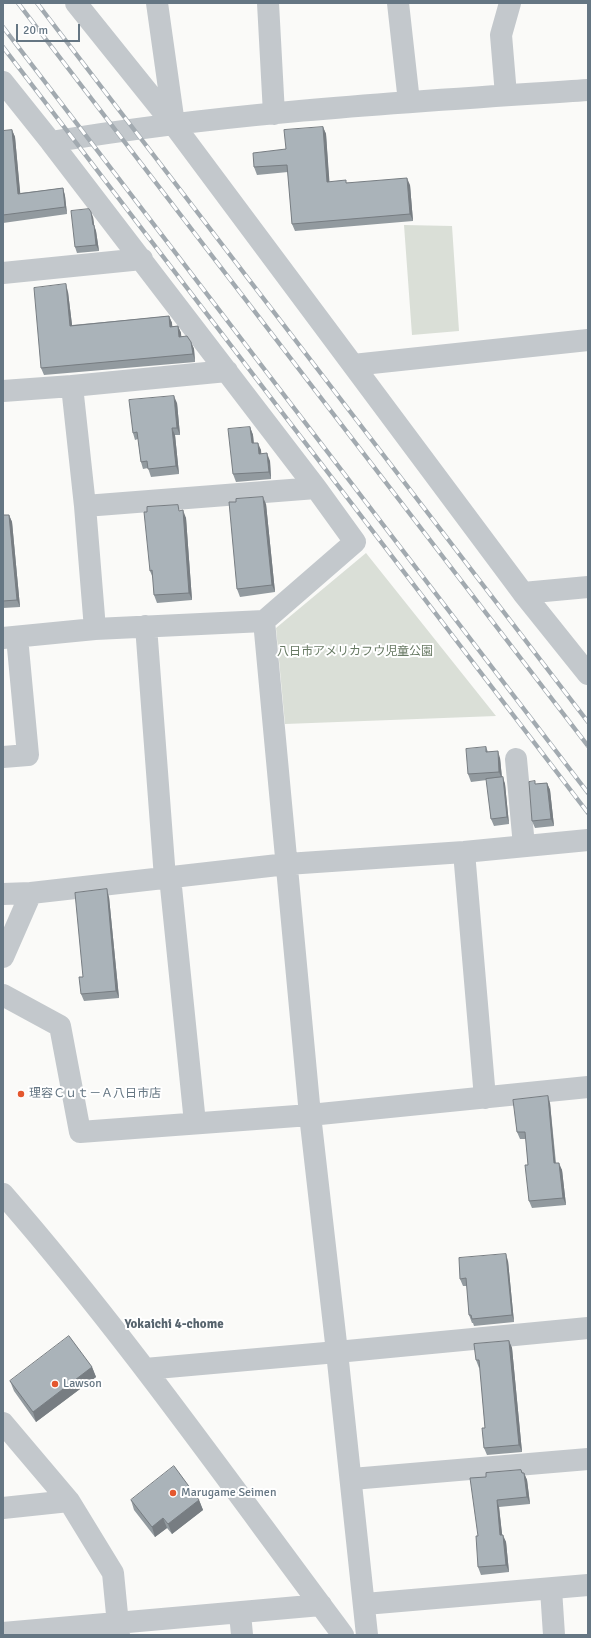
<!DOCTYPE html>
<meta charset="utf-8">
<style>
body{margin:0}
#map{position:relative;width:591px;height:1638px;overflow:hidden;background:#fafaf8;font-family:Signika,sans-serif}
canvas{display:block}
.frame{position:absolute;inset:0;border:4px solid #657683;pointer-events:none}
.scale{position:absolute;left:16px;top:24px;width:64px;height:18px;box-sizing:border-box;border:2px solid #657683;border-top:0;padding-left:5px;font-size:12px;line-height:14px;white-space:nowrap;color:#657683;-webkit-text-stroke:3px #fff;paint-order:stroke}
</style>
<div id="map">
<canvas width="591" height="1638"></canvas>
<div class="frame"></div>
<div class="scale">20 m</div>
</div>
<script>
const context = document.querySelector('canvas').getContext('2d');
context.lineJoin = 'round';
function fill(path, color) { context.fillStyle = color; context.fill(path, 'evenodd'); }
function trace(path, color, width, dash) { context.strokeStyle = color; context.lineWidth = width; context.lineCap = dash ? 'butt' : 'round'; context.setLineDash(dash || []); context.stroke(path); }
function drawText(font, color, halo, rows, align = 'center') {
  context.font = font + ' Signika,"Noto Sans JP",sans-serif'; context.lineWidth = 4; context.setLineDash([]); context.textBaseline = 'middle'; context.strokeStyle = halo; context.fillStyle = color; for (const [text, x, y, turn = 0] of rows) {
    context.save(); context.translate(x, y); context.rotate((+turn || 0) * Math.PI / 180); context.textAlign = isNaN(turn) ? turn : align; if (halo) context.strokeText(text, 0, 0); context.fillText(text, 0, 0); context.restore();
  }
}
fill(new Path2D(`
 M404 225 452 226 459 331 412 335Z
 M366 553 496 716 285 724 276 628Z`), '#dadfd7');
trace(new Path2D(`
 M76 3 174 125 523 593 588 674
 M157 3 174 124
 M268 3 274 114
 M398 3 409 102
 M3 82 51 142
 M506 95 501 35 510 3
 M3 273 142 259
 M353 365 588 340
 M72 386 85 506
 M3 391 72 386 227 371
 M523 593 588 587
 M146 626 165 878
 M95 629 264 621
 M3 638 95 629 85 506 316 488
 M3 757 28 755 17 637
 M516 759 524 846
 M464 852 485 1098
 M170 877 195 1123
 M3 894 31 893
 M3 957 31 893 287 864 464 852 588 840
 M3 995 60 1026 80 1132 310 1115 588 1087
 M3 1194C125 1334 232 1487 343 1635
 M145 1369 337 1352 310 1115 264 621 355 542 316 488 51 142C228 112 410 102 588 90
 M3 1423 69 1501 113 1573 119 1635
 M352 1479 588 1459
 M3 1508 69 1501
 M551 1589 554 1635
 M365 1604 588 1585
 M240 1613 242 1635
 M3 1633 321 1605
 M367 1635 337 1352 588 1328`), '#c3c8cc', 22);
const rail = new Path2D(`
 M18 3 588 746
 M37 3 588 722
 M3 27 588 793
 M3 47 588 813`);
trace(rail, '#a2aab0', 4.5);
trace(rail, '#fff', 3, [9]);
fill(new Path2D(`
 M323 127 326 134 329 182 410 185 413 221 295 231 292 224 288 172 257 175 254 167 286 149Z
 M12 130 15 137 20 193 63 188 65 196 67 214 3 223V131Z
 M93 217 94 225 96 231 99 251 77 253 75 247Z
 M68 292 72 325 169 316 172 323V326H178L181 333V336L191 342 194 349 195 362 44 375 41 368Z
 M177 403 180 435H175L179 474 151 477 148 468 143 469 141 462 138 439 135 440 133 433Z
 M250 427 253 435 254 443 261 450V454L270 461 271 479 236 482 233 474Z
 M266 504 275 592 240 597 237 589Z
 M180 511 186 518 192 600 157 603 154 595 153 578 150 571Z
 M3 515H9L12 522 20 607 3 608Z
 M486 747 488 752 500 758 502 777 505 784 509 824 494 826 491 819 487 780 471 782 468 774Z
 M547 783 550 790 554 826 535 828 532 821 536 784Z
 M109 897 119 998 84 1001 81 994 83 977Z
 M550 1103 556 1163 562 1170 566 1205 532 1208 529 1201 528 1165 526 1139H520L517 1132Z
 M508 1261 514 1322 474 1326 473 1323H472L469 1315 467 1286H463L460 1279Z
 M509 1341 512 1348 522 1452 487 1455 484 1448 485 1428 480 1367 479 1368 476 1360Z
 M92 1367 96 1377 36 1422 14 1391 10 1381Z
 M521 1470 523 1473H524L527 1480 530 1504 499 1507 502 1535 506 1542 509 1572 481 1575 478 1567V1536L486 1477Z
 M131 1500H199L203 1510 172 1534 167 1528 155 1537 134 1510Z`), '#929a9f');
fill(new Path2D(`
 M323 127 326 134 330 189 327 182Z
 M12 130 15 137 21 201 18 194Z
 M407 178 410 185 413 221 410 214Z
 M63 188 65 196 67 214 65 207Z
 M91 212 93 217 95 231 93 225Z
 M94 225 96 231 99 251 96 245Z
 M66 284 68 292 73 333 70 326Z
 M169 316 172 323 173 334 170 327Z
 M178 326 181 333 182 344 179 337Z
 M191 342 194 349 195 362 193 354Z
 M174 396 177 403 180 435 177 428Z
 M250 427 253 435 254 450 252 443Z
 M172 428 175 435 179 474 176 466Z
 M258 443 261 450 262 461 259 454Z
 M267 453 270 461 271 479 269 472Z
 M263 497 266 504 275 592 272 585Z
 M183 510 186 518 192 600 189 593Z
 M9 515 12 522 20 607 17 600Z
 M498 751 500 758 502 779 499 772Z
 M503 777 505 784 509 824 507 817Z
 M547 783 550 790 554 826 551 819Z
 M107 889 109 897 119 998 116 991Z
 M548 1096 550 1103 556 1171 554 1163Z
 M559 1163 562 1170 566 1205 563 1198Z
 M506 1254 508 1261 514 1322 512 1315Z
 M509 1341 512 1348 522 1452 519 1445Z
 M92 1367 96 1377 36 1422 33 1412Z
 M524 1473 527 1480 530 1504 527 1497Z
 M199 1500 203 1510 172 1534 168 1524Z
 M497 1500 499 1507 503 1542 500 1535Z
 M163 1518 167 1528 155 1537 152 1527Z
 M503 1535 506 1542 509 1572 506 1565Z`), '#777d82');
const building = new Path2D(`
 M323 127 327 182 346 180V183L407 178 410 214 292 224 287 165 254 167 253 153 286 149 284 130Z
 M12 130 18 194 63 188 65 207 3 215V131Z
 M89 209 91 212 93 225H94L96 245 75 247 71 211Z
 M66 284 70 326 169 316 170 327 178 326 179 337 187 336 191 342 193 354 41 368 34 288Z
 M174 396 177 428H172L176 466 148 469 147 461 141 462 137 432 133 433 129 400Z
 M250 427 252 443H258L259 454 267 453 269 472 233 474 228 429Z
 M263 497 272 585 237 589 229 502H236V499Z
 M178 505 179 511 183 510 189 593 154 595 152 570 150 571 144 512H147V507Z
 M3 515H9L17 600 3 601Z
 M486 747V752L498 751 499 772 468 774 466 749Z
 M503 777 507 817 491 819 486 779Z
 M535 781V784L547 783 551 819 532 821 529 782Z
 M107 889 116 991 81 994 79 977H83L75 893Z
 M548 1096 554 1163H559L563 1198 529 1201 525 1165H528L525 1132H517L513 1100Z
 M506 1254 512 1315 472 1319 471 1315H469L466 1278 460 1279 459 1258Z
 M69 1336 92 1367 33 1412 10 1381Z
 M509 1341 519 1445 484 1448 482 1428H485L479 1360H476L474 1344Z
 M174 1466 199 1500 168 1524 163 1518 152 1527 131 1500Z
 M521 1470 522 1473H524L527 1497 497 1500 500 1535H503L506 1565 478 1567 476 1536H478L470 1478 486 1477V1473Z`);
fill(building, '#aab3b9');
trace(building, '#777d82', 1);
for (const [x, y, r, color] of [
 [21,1094,4,"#e4572e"],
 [55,1384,4,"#e4572e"],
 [173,1493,4,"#e4572e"]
]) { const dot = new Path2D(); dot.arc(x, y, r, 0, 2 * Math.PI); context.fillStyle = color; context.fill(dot); trace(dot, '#fff', 1.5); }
drawText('12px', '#687a64', '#fff', [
 ["八日市アメリカフウ児童公園",355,652]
]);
drawText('12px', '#657683', '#fff', [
 ["理容Ｃｕｔ－Ａ八日市店",29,1094],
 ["Lawson",63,1384],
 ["Marugame Seimen",181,1493]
], 'left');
drawText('bold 13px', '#57646e', '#fff', [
 ["Yokaichi 4-chome",174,1325]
]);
</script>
